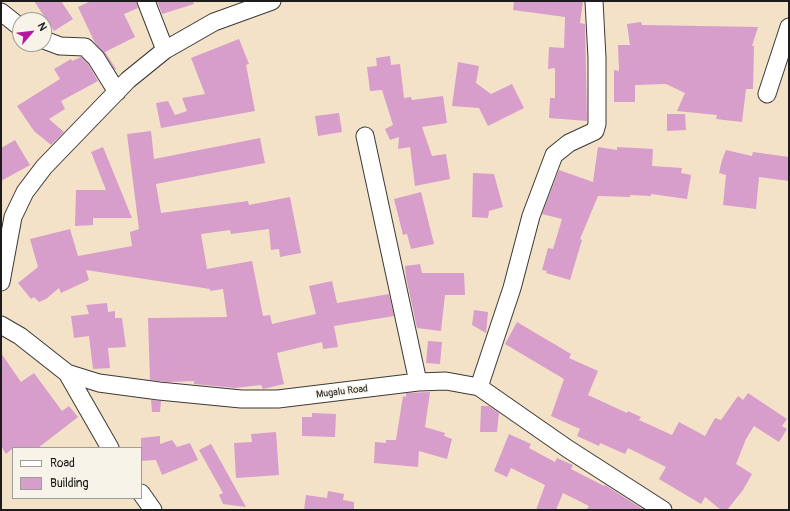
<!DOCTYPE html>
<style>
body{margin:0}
#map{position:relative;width:790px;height:511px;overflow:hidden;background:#f3e2c8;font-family:Pangolin,sans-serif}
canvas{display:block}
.frame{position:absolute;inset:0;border:2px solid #1c1c1c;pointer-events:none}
.legend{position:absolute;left:12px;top:447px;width:130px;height:52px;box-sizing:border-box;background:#f7f3e8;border:1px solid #9f9d96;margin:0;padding:5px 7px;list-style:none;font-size:12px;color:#1c1c1c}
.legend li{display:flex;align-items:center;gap:8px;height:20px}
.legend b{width:20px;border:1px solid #9f9d96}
.north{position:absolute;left:12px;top:12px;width:40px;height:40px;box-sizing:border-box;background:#f7f3e8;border:1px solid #9f9d96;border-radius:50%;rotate:62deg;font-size:11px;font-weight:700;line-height:16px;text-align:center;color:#1c1c1c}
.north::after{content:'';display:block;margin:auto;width:14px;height:18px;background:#b5179e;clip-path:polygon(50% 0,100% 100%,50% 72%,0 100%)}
</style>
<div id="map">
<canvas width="790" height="511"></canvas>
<div class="frame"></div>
<ul class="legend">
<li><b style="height:5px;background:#fff"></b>Road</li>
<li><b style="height:11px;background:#d79dcb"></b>Building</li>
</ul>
<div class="north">N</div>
</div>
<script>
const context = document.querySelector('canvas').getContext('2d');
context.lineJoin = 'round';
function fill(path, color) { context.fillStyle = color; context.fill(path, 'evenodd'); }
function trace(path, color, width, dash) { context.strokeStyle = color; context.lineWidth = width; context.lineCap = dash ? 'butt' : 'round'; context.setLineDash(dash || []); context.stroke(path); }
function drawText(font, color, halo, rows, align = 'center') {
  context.font = font + ' Pangolin,sans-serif'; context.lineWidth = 3; context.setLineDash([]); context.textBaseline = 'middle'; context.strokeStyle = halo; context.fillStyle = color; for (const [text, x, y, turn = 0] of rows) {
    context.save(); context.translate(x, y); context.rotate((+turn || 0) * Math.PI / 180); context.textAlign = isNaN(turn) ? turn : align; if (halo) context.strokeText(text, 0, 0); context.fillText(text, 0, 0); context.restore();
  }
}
fill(new Path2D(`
 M34 1H61L73 19 54 31Z
 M91 1H136L138 8 124 14 135 37 105 52 116 69 115 70 104 53 95 43 78 7Z
 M157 1H193L194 4 162 14Z
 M514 1H583L580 23 585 24 587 121 549 118 550 98H555V68L548 69 549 47 564 48 565 17 513 10Z
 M641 22 642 25 758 27 752 46H754L753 89H746L742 122 716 119 717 115 677 111 685 93 666 84 635 85V102H614V70L619 71 618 45H630L627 24Z
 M239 39 249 64 246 65 255 111 161 128 156 103 168 101 175 115 187 111 182 98 205 94 191 58Z
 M390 56 391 65 400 64 404 98 411 97 412 100 443 96 447 123 422 127 432 156 446 154 450 179 415 186 410 147 398 149 399 137 390 140 385 129 393 125 382 90 370 91 367 67 377 66 376 58Z
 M81 57 88 64 98 81 61 101 65 109 49 119 64 132 51 145 34 131 17 106 60 79 54 69 71 59 72 61Z
 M458 62 479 66 476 83 491 94 512 84 524 108 488 126 479 108 452 106Z
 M339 113 342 132 318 136 315 116Z
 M667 114H685L686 130 667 131Z
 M151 131 154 159 260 138 265 163 156 184 161 213 248 201 249 205 290 197 301 253 280 257 279 249 271 250 269 229 231 234 230 230 201 234 207 269 252 261 263 316 270 315 272 324 316 314 309 286 332 281 337 303 389 294 394 316 334 326 338 347 323 349 322 342 277 353 284 384 263 389 261 385 235 388 194 384V381L168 382 150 380 148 318 227 317 223 289 210 291V289L86 270 89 280 61 293 59 288 46 299 39 302 34 297 31 299 18 283 38 267 30 239 70 229 78 256 132 246 130 232 139 229 127 134Z
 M15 140 30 165 1 181V148Z
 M103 147 132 218H93V225L75 226 76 190H106L91 152Z
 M598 147 617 150V147L653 149 652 166 682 168 681 173 691 175 687 199 651 194V196L630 195V197L598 196 580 239 582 240 570 280 546 273 547 271 542 270 548 248 553 249 562 219 542 214 559 170 593 182Z
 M726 150 752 156 753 152 789 157V181L759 177 756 209 723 205 726 175 719 173 722 160Z
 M473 173 494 174 503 207 489 211 488 218 472 217Z
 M421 192 434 244 411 249 407 234 403 235 394 199Z
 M420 264 422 273H464L465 295H445L441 331 417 328 406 277 405 266Z
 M107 303 108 312 115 311V318H122L126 347 108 348 110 368 93 369 89 336 74 338 71 316 89 314 86 305Z
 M474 310 488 312 486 333 472 325Z
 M517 322 571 354 569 358 598 371 588 395 627 413 628 411 641 417 639 420 672 435 679 422 705 436 715 418 721 420 738 396 743 400 748 393 787 419 782 426 787 429 779 442 754 426 746 439 736 464 752 474 743 490 727 510H721L705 497 701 504 659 479 666 467 628 448 625 454 600 443 599 446 577 436 580 429 551 416 564 379 505 344Z
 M428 341 442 342 440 364 426 363Z
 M1 353 21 382 34 373 62 411 69 406 78 417 38 448H13L6 454 1 446Z
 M430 392 425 427 445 433 444 436 452 439 447 459 419 451 418 467 374 463 375 442 386 443V440H396L403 396 406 397V393Z
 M151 400 161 401 160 412H152Z
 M481 406H489L499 413 497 432H480Z
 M312 413 336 414 335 437 302 436V417H312Z
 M276 432 279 475 236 478 234 443 252 442 251 434Z
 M509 434 531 444 529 448 555 462 557 458 573 465 571 469 604 486 605 485 644 510H586L589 506 563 493 556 510H536L545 485 511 468 507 477 494 471Z
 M160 436V444L172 440 177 447 190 443 198 460 162 475 156 460 141 461V438Z
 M211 444 246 507 223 504 219 495 223 493 199 450Z
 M328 491 344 494 343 500 354 502V510H304L306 495 327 498Z`), '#d79dcb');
const street = new Path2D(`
 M146 1 165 50
 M1 12 20 27
 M44 40 60 46 85 47 96 58 117 92
 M767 94 789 27
 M365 136 418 382
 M1 282 13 217 25 192 44 167 128 80 165 50 214 22 272 1
 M1 325 20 336 67 373 99 383 159 391 241 399H278L418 382 446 381 479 387 568 449 663 510
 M67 373 110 448
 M479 387 512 288 531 216 554 155 569 143 595 131 597 124V58L594 1
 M141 493 153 510`);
trace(street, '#3c3a36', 19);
trace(street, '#fff', 17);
drawText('10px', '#1c1c1c', '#f7f3e8', [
 ["Mugalu Road",342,392,-7]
]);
</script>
